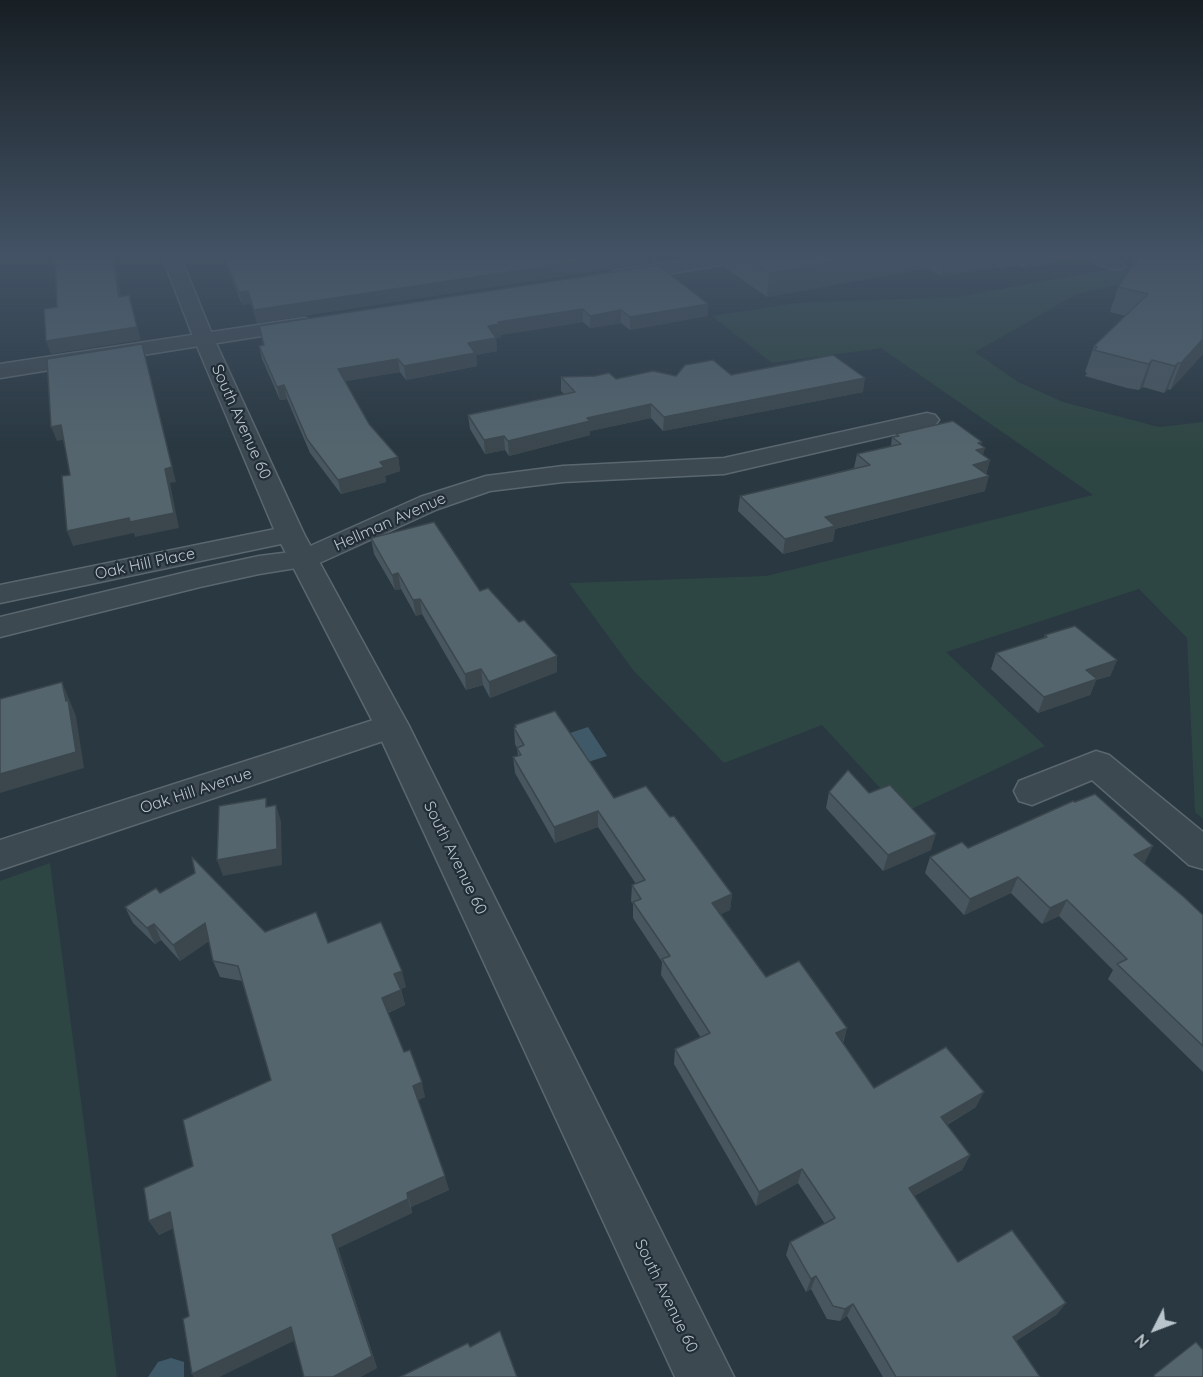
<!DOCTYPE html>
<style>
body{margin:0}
#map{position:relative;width:1203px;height:1377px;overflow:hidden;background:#293841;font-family:Quicksand,sans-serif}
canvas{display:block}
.north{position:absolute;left:1125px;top:1299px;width:60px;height:60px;-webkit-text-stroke:4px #222e37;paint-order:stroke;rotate:228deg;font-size:16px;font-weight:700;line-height:24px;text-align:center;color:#bac4cb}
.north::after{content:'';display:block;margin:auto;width:21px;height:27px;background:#bac4cb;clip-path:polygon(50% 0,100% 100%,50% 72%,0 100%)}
</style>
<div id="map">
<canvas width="1203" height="1377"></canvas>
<div class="north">N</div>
</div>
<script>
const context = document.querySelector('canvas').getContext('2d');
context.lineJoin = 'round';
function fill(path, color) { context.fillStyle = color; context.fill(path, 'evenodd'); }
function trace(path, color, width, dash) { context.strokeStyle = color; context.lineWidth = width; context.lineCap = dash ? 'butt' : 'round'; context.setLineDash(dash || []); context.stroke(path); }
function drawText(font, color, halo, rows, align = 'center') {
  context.font = font + ' Quicksand,sans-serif'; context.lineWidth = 4.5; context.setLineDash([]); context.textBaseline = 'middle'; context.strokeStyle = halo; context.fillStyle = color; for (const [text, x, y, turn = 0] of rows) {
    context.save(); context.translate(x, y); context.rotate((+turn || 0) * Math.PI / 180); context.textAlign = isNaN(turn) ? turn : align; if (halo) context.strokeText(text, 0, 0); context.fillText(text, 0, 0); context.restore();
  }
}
fill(new Path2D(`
 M1136 264 1203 267 1077 294 975 352 1018 382 1063 402 1159 427 1203 422V819L1195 812 1187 638 1139 589 946 652 1045 746 903 813 822 725 724 763 633 670 569 583 766 576 1093 495 881 348 772 363 712 316 798 303 959 297Z
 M50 863 117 1377H0V881Z`), '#2e4643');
fill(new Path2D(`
 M588 727 607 756 585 763 567 734Z
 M171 1358 184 1362V1377H148L158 1362Z`), '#405969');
const minor = new Path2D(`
 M711 256H755L752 260 746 261 618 282 611 280 609 276 611 272 618 270Z
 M1088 256H1112L1125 265 1122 269H1110L1091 260Z
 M304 318 311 320 314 324 311 328 0 378V364Z
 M927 413 935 415 939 420 935 425 724 474 563 482 490 491 438 509 315 565 259 574 200 587 0 637V617L199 569 259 556 299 551 420 497 486 476 563 466 724 458Z
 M290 526 300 528 304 534 300 540 0 603V585Z
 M392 714 404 718 409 726 404 734 0 870V840Z
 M1096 751 1109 755 1203 832V869L1189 865 1092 780 1032 805 1019 801 1014 791 1019 781Z`);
const tertiary = new Path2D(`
 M162 256H180L214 339 304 534 409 726 734 1377H675L375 726 276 534 194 339Z`);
trace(minor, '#5b676f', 3);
trace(tertiary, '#5b676f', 3);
fill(minor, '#3d4951');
fill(tertiary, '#3d4951');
fill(new Path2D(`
 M223 256H642V264L257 323 251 303 242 305Z
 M725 256H1086L1024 268 1018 266 1001 269 997 267 941 276 927 268 767 297 724 267Z
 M1139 256 1203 354 1170 390 1168 389 1164 393 1143 387 1139 390 1127 388 1085 376 1087 373 1085 372 1094 346 1126 316 1110 312 1118 287Z
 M658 265 708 304 707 316 630 330 621 323 590 328 583 322 501 335V337L496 338 497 351 476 355 477 366 406 380 400 372 345 381 369 424 398 457 400 471 385 476 386 482 341 494 310 453 287 399 280 400 262 359 259 346 263 345 259 326Z
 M731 375 863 392 663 431 651 418 590 431V435L509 456 505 450 485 454 470 429 468 415 564 394 561 391V377L616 379 676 376Z
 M896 434 981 445 983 455 990 460 986 474 985 491 835 529 833 541 783 554 738 511 740 496 854 468 857 454 891 446 892 437 896 436Z
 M371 538 480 591 519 622 557 656V672L490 698 483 685 466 690 422 614 416 616 401 589 395 590 374 554Z
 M1045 635 1117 660 1110 676 1096 680 1090 695 1038 713 991 669 996 653 1044 638Z
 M515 725 614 798 670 817 732 894 730 910 721 914 766 977 847 1028 843 1043 874 1088 976 1107 947 1125 970 1155 962 1170 914 1196 958 1262 1066 1303 1056 1315 1016 1341 1040 1377H883L847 1316 840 1321 827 1319 811 1289 806 1292 786 1255 790 1242 825 1224 798 1183 756 1206 674 1064 675 1049 701 1038 661 975 662 962 633 918V904L631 901 632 885 636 884 598 827 555 843 515 773 513 757 518 756 517 748 515 744 514 728H515Z
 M829 792 869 793 931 850 883 871 826 808Z
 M968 848 1145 862 1144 863 1203 915V1072L1108 979 1113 970 1059 916 1042 924 1011 893 964 915 925 873 930 857Z
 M160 893 265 932 328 943 406 987 401 989 405 1005 388 1013 404 1052 425 1097 418 1100 449 1190 411 1207 412 1213 338 1248 377 1368 360 1377H304L294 1340 219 1377H194L192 1374 189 1316 173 1228 159 1235 149 1221 193 1166 271 1080 242 981 220 977 213 961 209 941 180 961 161 940 155 944 133 923 125 907Z`), '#48575f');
fill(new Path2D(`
 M112 256H114L123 309 119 297Z
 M616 256H642V264L257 323 254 310Z
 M867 256H929L927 268 767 297 769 273Z
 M945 256H999L997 267 941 276Z
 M1004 256H1021L1018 266 1001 269Z
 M1027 256H1086L1024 268Z
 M248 291 251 303 242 305 239 292Z
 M129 295 141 340 51 354 46 341Z
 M708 304 707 316 630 330V317Z
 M583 309V322L501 335V337L489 339 488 326 498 322Z
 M621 310V323L590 328V316Z
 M496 338 497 351 476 355 477 366 406 380 404 366 468 343Z
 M1203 339V354L1170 390 1181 363Z
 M142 344 176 482 170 483 179 528 135 537 134 533 73 546 67 531Z
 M398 359 400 372 341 382 338 369Z
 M1152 360 1143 387 1139 390 1149 364Z
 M1178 363 1168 389 1164 393 1175 366Z
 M865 378 863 392 663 431 664 417Z
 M284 385 287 399 280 400 277 387Z
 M651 404V418L590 431V435L509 456 508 441 587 418Z
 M61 425 67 439 57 441 51 427Z
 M504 436 505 450 485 454 484 440Z
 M982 442 980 449 985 448 981 462 972 464 978 443Z
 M398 457 400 471 385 476 386 482 341 494 338 480 380 462Z
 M990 460 986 475 973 465Z
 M989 476 985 491 835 529 833 541 783 554 785 539 825 517Z
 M398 573 401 589 395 590 392 575Z
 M420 599 422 614 416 616 413 600Z
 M557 656V672L490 698 489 682Z
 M1117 660 1110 676 1096 680 1090 695 1038 713 1044 697 1086 670Z
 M481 669 483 685 466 690 465 674Z
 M62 682 76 716 84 768 0 793V774L66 701Z
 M276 805 281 821 282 865 223 876 217 860Z
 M598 811V827L555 843 554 827Z
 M936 834 931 850 883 871 888 855Z
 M1153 846 1145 862 1126 871 1134 855Z
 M1018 877 1011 893 964 915 970 899Z
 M732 894 730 910 710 919 712 903Z
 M1067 900 1059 916 1042 924 1050 908Z
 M205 923 212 939 180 961 173 945Z
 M154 924 161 940 155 944 147 928Z
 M402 971 406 987 398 990 394 974Z
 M401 990 405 1005 386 1013 382 998Z
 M847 1028 842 1044 836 1033Z
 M422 1082 425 1097 416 1101 413 1086Z
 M984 1092 976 1107 934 1132 941 1117Z
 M970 1155 962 1170 903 1202 909 1188Z
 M802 1169 798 1183 756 1206 759 1192Z
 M445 1176 449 1190 411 1207 407 1193Z
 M408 1199 412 1213 338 1248 377 1368 360 1377H333L332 1235Z
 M170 1212 179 1226 159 1235 149 1221Z
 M816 1276 811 1289 806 1292 811 1279Z
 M1066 1303 1056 1315 1003 1349 1013 1337Z
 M853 1304 847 1316 840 1321 845 1309Z
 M291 1327 298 1339 219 1377H194L192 1374Z`), '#3b474d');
const building = new Path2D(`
 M55 256H112L119 297 129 295 137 327 46 341 44 309 57 307Z
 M224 256H616L254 310 248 291 239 292Z
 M745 256H867L769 273Z
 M1139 256H1203V339L1181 363H1178L1175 366 1152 360 1149 364 1136 361 1094 350 1097 347 1094 346 1148 294 1118 287Z
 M658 265 708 304 630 317 621 310 590 316 583 309 498 322 500 324 488 326 496 338 468 343 475 353 404 366 398 359 338 369 369 424 398 457 380 462 384 467 338 480 307 439 284 385 277 387 259 346 264 345 259 326Z
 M142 344 172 467 165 469 174 513 130 522 129 518 67 531 62 476 70 475 61 425 51 427 47 359Z
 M833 355 865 378 664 417 651 404 587 418 590 421 508 441 504 436 484 440 468 415 575 392 561 377 595 376 609 373 616 379 653 371 676 376 685 365 713 360 731 375Z
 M953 421 982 442 978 443 985 448 976 450 990 460 973 465 989 476 825 517 835 526 785 539 740 496 870 465 857 454 901 444 892 437 899 436 896 434Z
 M434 522 480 591 488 588 519 622 524 620 557 656 489 682 481 669 465 674 420 599 413 600 398 573 392 575 371 538Z
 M1075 626 1117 660 1086 670 1097 679 1044 697 996 653 1047 637 1045 635Z
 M62 682 66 701 68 700 76 752 0 774V699Z
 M555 711 614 798 646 786 670 817 674 816 732 894 712 903 766 977 799 961 847 1028 836 1033 874 1088 946 1047 984 1092 941 1117 970 1155 909 1188 958 1262 1012 1230 1066 1303 1013 1337 1040 1377H896L853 1304 845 1309 833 1306 816 1276 811 1279 790 1242 835 1218 802 1169 759 1192 675 1049 710 1033 662 959 670 956 633 902 641 899 632 885 645 880 598 811 554 827 513 757 521 755 517 748 524 745 514 728 516 727 515 725Z
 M848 770 869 793 890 785 936 834 888 855 829 792Z
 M1095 794 1153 846 1134 855 1184 897 1203 915V1046L1117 964 1127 959 1067 900 1050 908 1018 877 970 899 930 857 962 842 968 848 1073 801 1075 802Z
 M266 798V807L276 805 277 849 217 860 219 806Z
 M192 857 265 932 316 912 328 943 381 922 402 971 394 974 401 990 382 998 404 1052 410 1050 422 1082 413 1086 445 1176 407 1193 408 1199 332 1235 372 1356 333 1377H304L291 1327 192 1374 183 1319 189 1316 170 1212 149 1221 144 1188 193 1166 183 1120 271 1080 238 966 213 961 205 923 173 945 154 924 147 928 125 907 156 888 160 893 195 873Z
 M500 1331 517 1377H400L468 1343 470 1347Z
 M1196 1342 1203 1350V1377H1155L1154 1375Z`);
fill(building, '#54656e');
trace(building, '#3b474d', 1.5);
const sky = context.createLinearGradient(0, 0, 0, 449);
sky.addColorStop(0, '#171f24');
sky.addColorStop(0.57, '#435365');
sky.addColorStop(1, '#43536500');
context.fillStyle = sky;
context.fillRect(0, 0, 1203, 449);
drawText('16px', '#bac4cb', '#222e37', [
 ["South Avenue 60",241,422,66],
 ["Hellman Avenue",390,522,-24],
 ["Oak Hill Place",145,564,-12],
 ["Oak Hill Avenue",196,791,-18],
 ["South Avenue 60",455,858,64],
 ["South Avenue 60",666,1296,64]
]);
</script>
